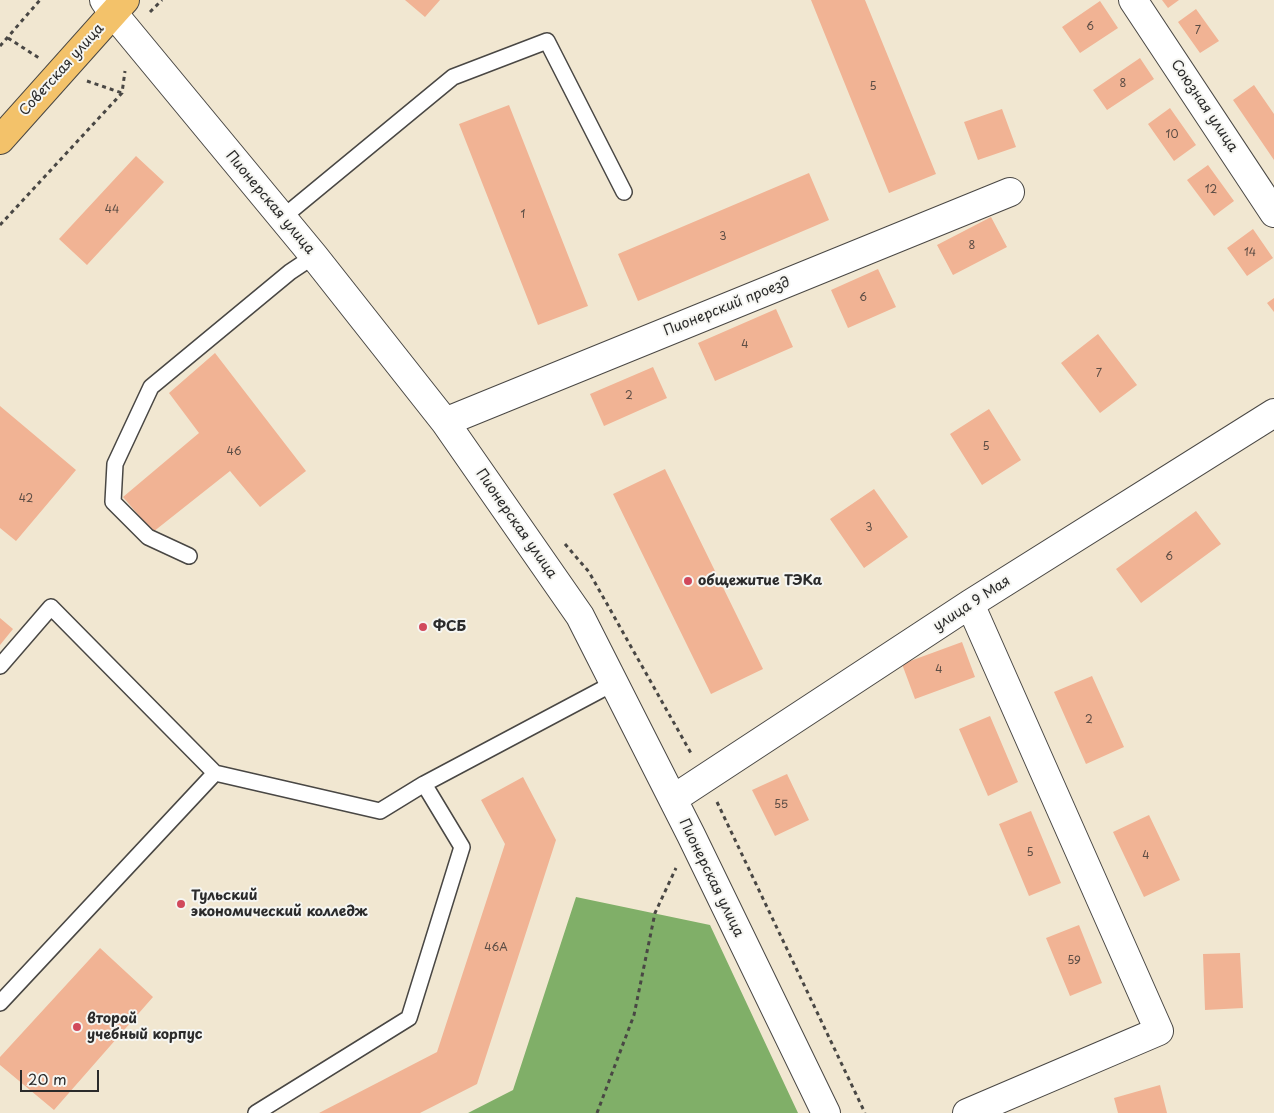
<!DOCTYPE html>
<meta charset="utf-8">
<style>
body{margin:0}
#map{position:relative;width:1274px;height:1113px;overflow:hidden;background:#f1e7d1;font-family:"Playpen Sans",sans-serif}
canvas{display:block}
.scale{position:absolute;left:20px;top:1070px;width:79px;height:22px;box-sizing:border-box;border:2px solid #2b2b2b;border-top:0;padding-left:6px;font-size:15px;line-height:18px;white-space:nowrap;color:#2b2b2b;-webkit-text-stroke:4px #f6f6f2;paint-order:stroke}
</style>
<div id="map">
<canvas width="1274" height="1113"></canvas>
<div class="scale">20 m</div>
</div>
<script>
const context = document.querySelector('canvas').getContext('2d');
context.lineJoin = 'round';
function fill(path, color) { context.fillStyle = color; context.fill(path, 'evenodd'); }
function trace(path, color, width, dash) { context.strokeStyle = color; context.lineWidth = width; context.lineCap = dash ? 'butt' : 'round'; context.setLineDash(dash || []); context.stroke(path); }
function drawText(font, color, halo, rows, align = 'center') {
  context.font = font + ' "Playpen Sans",sans-serif'; context.lineWidth = 4; context.setLineDash([]); context.textBaseline = 'middle'; context.strokeStyle = halo; context.fillStyle = color; for (const [text, x, y, turn = 0] of rows) {
    context.save(); context.translate(x, y); context.rotate((+turn || 0) * Math.PI / 180); context.textAlign = isNaN(turn) ? turn : align; if (halo) context.strokeText(text, 0, 0); context.fillText(text, 0, 0); context.restore();
  }
}
fill(new Path2D(`
 M576 897 710 925 798 1113H468L513 1090Z`), '#80af68');
fill(new Path2D(`
 M405 0H440L425 17Z
 M811 0H865L936 174 889 193Z
 M1162 0H1179L1168 8Z
 M1100 1 1118 28 1080 53 1062 27Z
 M1196 9 1219 41 1200 53 1178 22Z
 M1140 58 1154 79 1107 110 1093 90Z
 M1254 85 1274 114V160L1233 100Z
 M509 105 588 306 538 325 459 124Z
 M1170 108 1196 145 1174 161 1148 124Z
 M1002 109 1016 147 978 160 964 122Z
 M136 156 164 182 87 265 59 239Z
 M1208 165 1234 201 1214 216 1187 180Z
 M809 173 829 220 638 301 618 254Z
 M991 217 1007 247 953 275 937 245Z
 M1253 229 1273 258 1247 276 1227 248Z
 M878 269 896 307 848 328 831 290Z
 M1274 298V312L1267 303Z
 M776 309 793 347 715 381 698 343Z
 M1098 334 1137 385 1100 413 1061 363Z
 M215 353 306 471 260 507 230 471 153 532 123 497 199 433 169 393Z
 M653 367 667 398 604 426 590 394Z
 M0 406 76 470 16 541 0 528Z
 M989 409 1021 460 982 485 950 434Z
 M665 469 763 669 711 694 613 494Z
 M874 489 908 537 864 568 830 519Z
 M1196 511 1221 544 1141 603 1116 569Z
 M0 618 13 629 0 645Z
 M962 642 975 677 915 699 902 664Z
 M1092 676 1124 747 1086 764 1054 692Z
 M990 716 1018 782 988 796 959 729Z
 M787 774 809 820 775 836 752 790Z
 M523 777 556 840 477 1084 420 1113H319L437 1052 505 844 481 800Z
 M1031 811 1061 883 1029 896 999 824Z
 M1149 815 1180 880 1144 897 1113 832Z
 M1079 925 1102 983 1070 996 1046 938Z
 M100 948 153 997 54 1110 0 1065V1057Z
 M1240 953 1243 1008 1205 1010 1203 954Z
 M1160 1085 1167 1113H1118L1114 1098Z`), '#f1b394');
const service = new Path2D(`
 M282 218 453 77 547 41 624 192
 M189 556 148 537 113 502 115 464 151 387 290 272 314 256
 M0 666 51 607 215 773 380 811 424 784 614 683
 M0 1003 215 773
 M256 1113 409 1018 462 847 424 784`);
const minor = new Path2D(`
 M104 0 113 13 314 256 445 422 580 616 691 835 826 1113
 M1133 0 1274 213
 M445 422 1010 192
 M673 799 970 604 1274 413
 M967 1113 1159 1031 970 604`);
const primary = new Path2D(`
 M0 140 125 0`);
trace(service, '#494744', 18);
trace(minor, '#494744', 30);
trace(primary, '#494744', 30);
trace(new Path2D(`
 M150 12 162 0
 M8 38 39 58
 M0 46 40 0
 M87 81 122 93
 M0 225 122 93 125 71
 M565 544 589 572 692 755
 M717 802 865 1113
 M597 1113 634 1015 655 913 676 868`), '#494744', 3, [4, 4]);
trace(service, '#fff', 15);
trace(minor, '#fff', 28);
trace(primary, '#f3c26a', 28);
for (const [x, y, r, color] of [
 [688,581,5,"#d1495b"],
 [423,627,5,"#d1495b"],
 [181,904,5,"#d1495b"],
 [77,1027,5,"#d1495b"]
]) { const dot = new Path2D(); dot.arc(x, y, r, 0, 2 * Math.PI); context.fillStyle = color; context.fill(dot); trace(dot, '#f6f6f2', 2); }
drawText('11px', '#5c4d45', null, [
 ["6",1090,27],
 ["7",1198,31],
 ["8",1123,84],
 ["5",873,87],
 ["10",1172,135],
 ["12",1211,190],
 ["44",112,210],
 ["1",523,215],
 ["3",723,237],
 ["8",972,246],
 ["14",1250,253],
 ["6",863,298],
 ["4",745,345],
 ["7",1099,374],
 ["2",629,396],
 ["5",986,447],
 ["46",234,452],
 ["42",26,499],
 ["3",869,528],
 ["6",1169,557],
 ["4",939,670],
 ["2",1089,720],
 ["55",781,805],
 ["5",1030,853],
 ["4",1146,856],
 ["46А",496,948],
 ["59",1074,961]
]);
drawText('14px', '#2b2b2b', '#f6f6f2', [
 ["Советская улица",62,70,-48],
 ["Союзная улица",1204,106,56],
 ["Пионерская улица",270,203,50],
 ["Пионерский проезд",727,307,-22],
 ["Пионерская улица",516,524,55],
 ["улица 9 Мая",972,604,-33],
 ["Пионерская улица",711,878,64]
]);
drawText('bold 14px', '#2b2b2b', '#f6f6f2', [
 ["общежитие ТЭКа",698,581],
 ["ФСБ",433,627],
 ["Тульский",191,896],
 ["экономический колледж",191,912],
 ["второй",87,1019],
 ["учебный корпус",87,1035]
], 'left');
</script>
